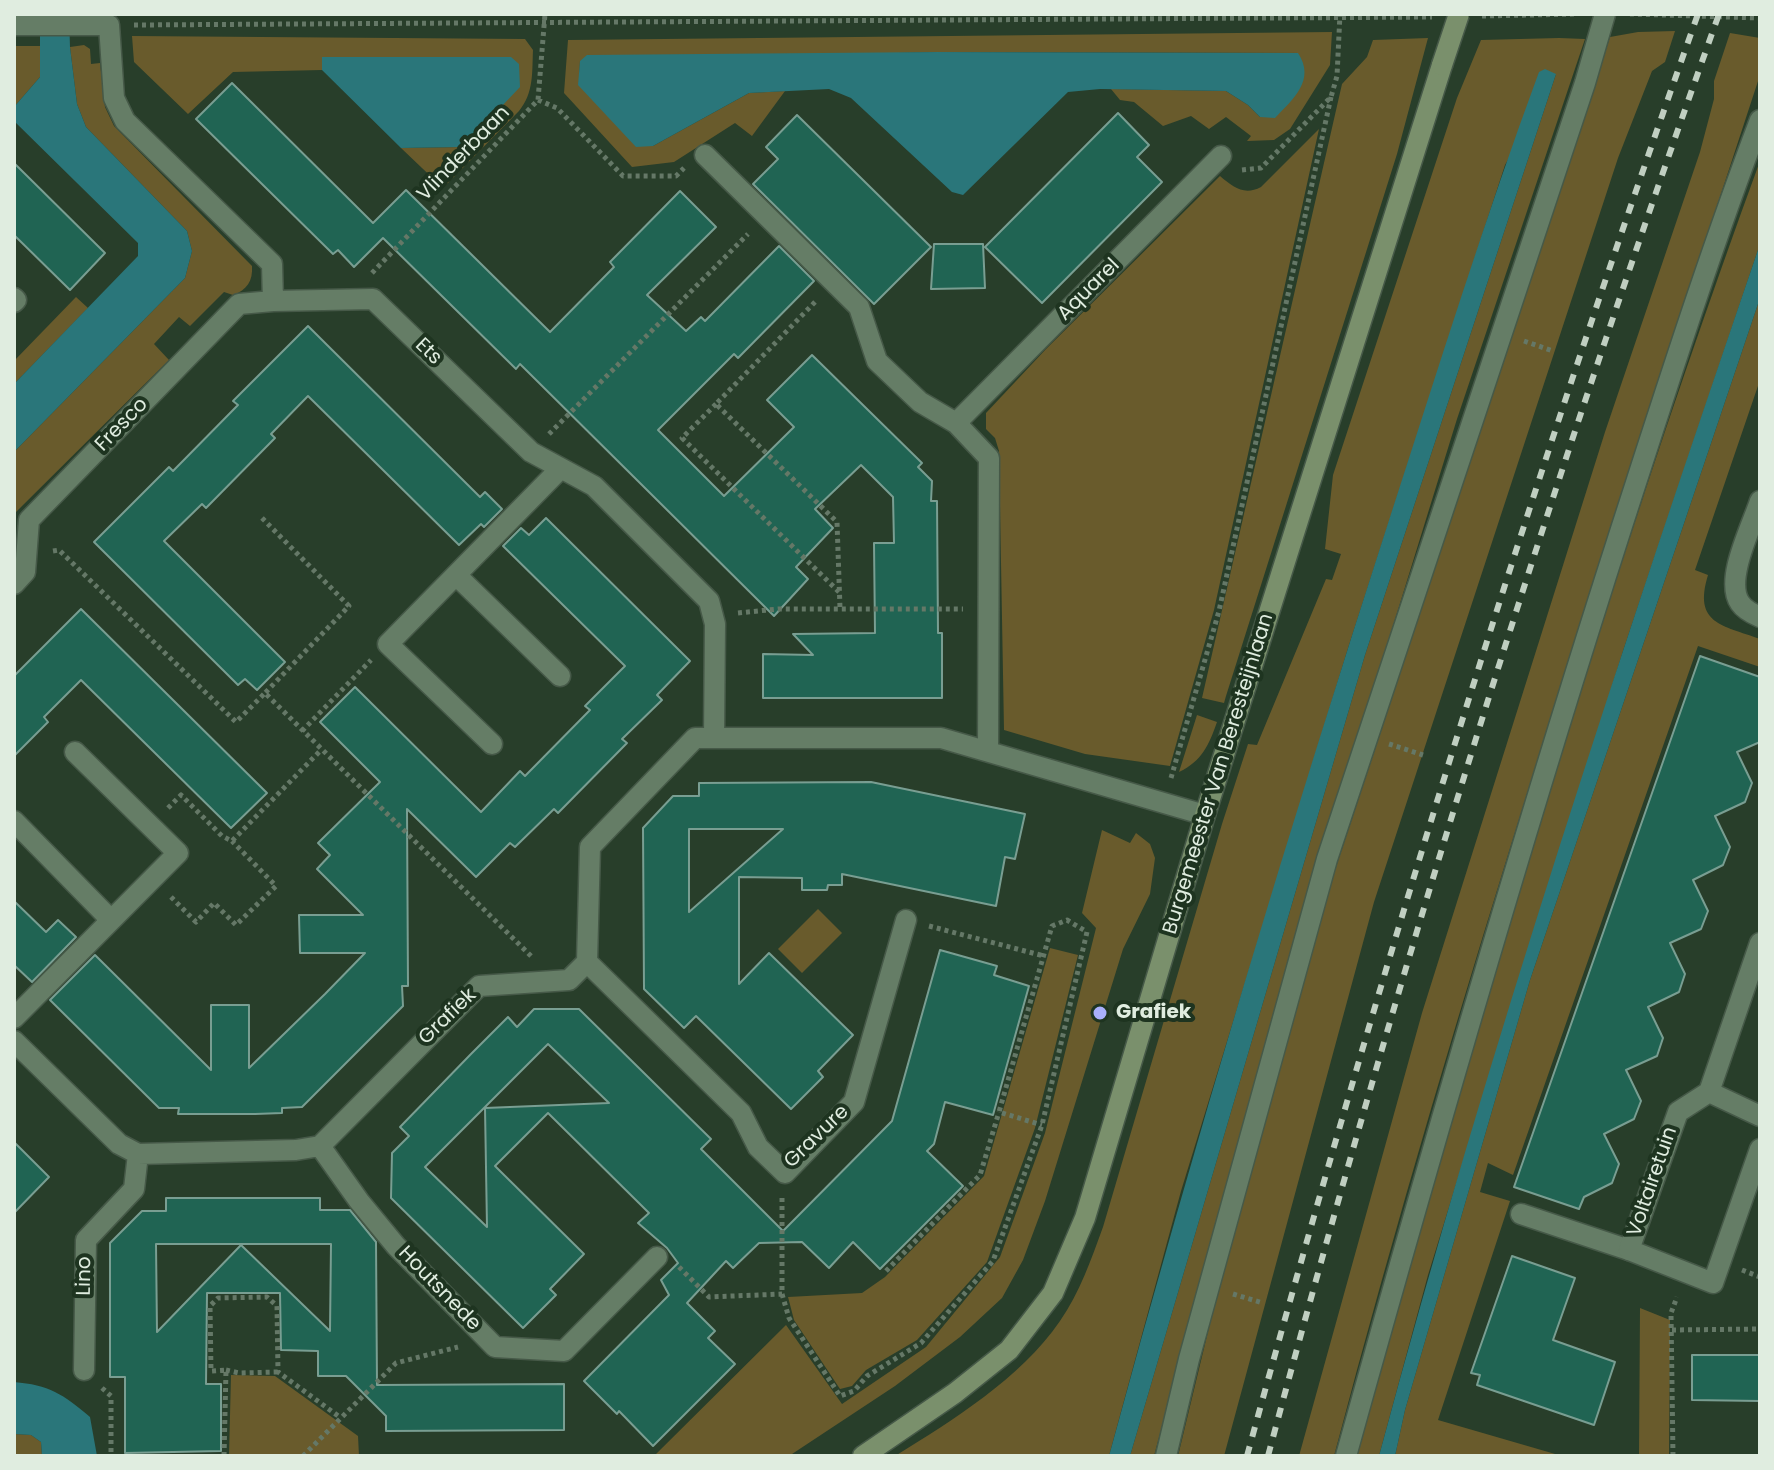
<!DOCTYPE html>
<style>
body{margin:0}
#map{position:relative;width:1774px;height:1470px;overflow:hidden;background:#283e2a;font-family:Poppins,sans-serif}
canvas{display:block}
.frame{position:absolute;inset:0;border:16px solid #e0ede0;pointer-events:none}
</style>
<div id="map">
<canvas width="1774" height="1470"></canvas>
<div class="frame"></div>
</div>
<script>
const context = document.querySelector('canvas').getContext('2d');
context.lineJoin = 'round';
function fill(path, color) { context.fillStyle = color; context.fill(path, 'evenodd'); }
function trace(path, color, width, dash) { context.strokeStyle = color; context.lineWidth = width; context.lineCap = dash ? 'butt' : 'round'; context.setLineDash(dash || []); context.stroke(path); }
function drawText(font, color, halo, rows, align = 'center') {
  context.font = font + ' Poppins,sans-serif'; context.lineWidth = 8; context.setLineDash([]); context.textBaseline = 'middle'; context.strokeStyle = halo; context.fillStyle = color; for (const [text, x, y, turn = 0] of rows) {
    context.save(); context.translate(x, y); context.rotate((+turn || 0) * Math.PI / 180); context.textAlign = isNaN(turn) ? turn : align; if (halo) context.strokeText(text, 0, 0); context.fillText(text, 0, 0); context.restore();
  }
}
fill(new Path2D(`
 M1675 31 1665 62 1652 71 1618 158 1374 902 1224 1456H1178L1225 1261 1332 879 1610 37 1638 32Z
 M1332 32 1330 65 1290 129 1274 140 1247 141 1251 136 1226 117 1209 129 1191 116 1163 126 1134 102 1120 100 1111 89 1226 91 1248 105 1260 117 1298 53 937 52 580 61 579 85 653 146 749 93 785 91 752 136 735 123 674 162 632 167 564 93 568 40Z
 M1730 33 1760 38V75C1610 533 1457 990 1334 1456H1299L1422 1013 1605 432 1700 152 1714 99V81Z
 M132 36 525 39 533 50C532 72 534 93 519 111L443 188 401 148 463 147 323 57 322 70 233 72 188 114 134 62Z
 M1428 38 1397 154 1226 696 1224 703 1202 698 1342 84 1367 57 1373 40Z
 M1559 38 1585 39 1457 419 1273 1014 1154 1456H1130L1365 655 1556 74 1505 165 1349 645 1181 1191 1109 1456H895C953 1420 1020 1379 1060 1321 1080 1292 1091 1260 1103 1227L1222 824 1248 744 1257 745 1326 579 1332 580 1341 554 1325 549 1333 475 1457 98 1481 40Z
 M84 45 90 49 91 64 100 63 105 107 114 126 252 266C253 281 247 290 233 295L224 292 190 326 179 317 154 344 169 360 14 514V452L185 278 192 251 187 231 86 127 77 104 70 47Z
 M14 46H41L40 77 14 107Z
 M1319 129 1214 610 1170 766 1085 754 1004 730 999 451 995 438 986 429V413L1046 349 1220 176C1233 187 1244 196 1261 187Z
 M1760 161V244L1624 648 1510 1010 1428 1275 1379 1456H1355C1394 1311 1437 1167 1479 1023 1565 733 1656 445 1760 161Z
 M76 297 88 308 14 384V361Z
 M1760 298V380L1695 570 1708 575C1693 624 1722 625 1760 639V667L1698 646 1513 1175 1488 1163 1480 1192 1510 1201 1438 1420 1562 1456H1395L1405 1410 1530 980Z
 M1197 715 1217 722C1209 745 1202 761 1179 772Z
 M1102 830 1130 843 1136 833 1150 844 1155 858 1150 894 1123 949 1045 1201 1023 1260 1002 1298 960 1337 895 1386 789 1456H654L786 1325 842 1404 926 1347 1000 1257 1045 1133 1096 928 1082 913Z
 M818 909 842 933 802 973 778 949Z
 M1050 948 1078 955 1035 1128 987 1262 917 1340 866 1370 852 1386 840 1389 794 1320 788 1297 862 1293 885 1277 984 1176Z
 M1640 1308 1670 1320 1669 1456H1639Z
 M231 1375 275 1376 358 1436 359 1456H229Z
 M14 1434 31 1435 41 1442 42 1456H14Z`), '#695b2c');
fill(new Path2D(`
 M40 14H69L70 47 77 104 86 127 187 231 192 251 185 278 14 452V384L138 256V243L14 121V107L40 77Z
 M937 52 1298 53C1316 80 1293 99 1275 118L1260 117 1248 105 1226 91 1100 89 1068 92 963 195 952 192 851 98 829 89 749 93 653 146 636 147 578 85 580 61 587 55Z
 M322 57H511L519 64 520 87 463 147 401 148 322 70Z
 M1545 69 1556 74 1365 655 1130 1456H1109C1195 1140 1290 826 1391 514 1439 366 1485 218 1539 72Z
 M1760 244V298L1530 980 1405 1410 1395 1456H1379C1489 1047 1623 645 1760 244Z
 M14 1382C49 1385 63 1394 90 1417L97 1456H42L41 1442 31 1435 14 1434Z`), '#2a767a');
const building = new Path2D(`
 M232 83 373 223 406 190 550 332 614 267 610 262 680 191 716 227 647 295 686 331 701 317 705 321 779 246 814 281 738 358 734 354 658 430 724 496 794 427 767 400 812 355 922 463 918 467 932 481 931 501H937L938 633H942V698H763V654L813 655 793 634 875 633 874 543H894L893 497 861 465 815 509 833 528 796 567 808 579 774 616 520 364 516 369 383 238 354 267 338 250 333 254 196 119Z
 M1118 113 1149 145 1137 157 1162 182 1042 303 985 247Z
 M797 115 931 247 874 304 753 184 778 159 766 147Z
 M14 163 105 253 70 290 14 235Z
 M934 244H983L985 288 931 289Z
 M308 326 480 497 485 492 502 509 484 527 481 524 459 545 308 396 271 434 275 438 206 508 202 504 164 541 285 662 257 690 245 679 238 685 94 542 169 467 173 471 238 405 233 401Z
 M546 518 690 661 657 695 662 700 622 739 627 743 558 813 554 809 515 847 510 843 476 877 407 809 408 986H402L403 1006 302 1107 282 1108V1113L255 1114H178L179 1108H159L50 1000 95 955 211 1070V1005H249V1068L325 994 365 953H300L299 915H363L317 869 330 855 318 843 380 782 320 722 355 687 481 812 520 771 525 776 590 710 585 706 625 666 503 546 521 528 529 535Z
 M81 609 267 793 231 828 81 680 44 717 48 722 14 756V676Z
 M1700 656 1760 677V742L1737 752 1752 783 1745 802 1715 816 1730 847 1723 865 1693 880 1708 911 1701 929 1670 943 1685 974 1679 992 1648 1007 1663 1038 1657 1056 1626 1070 1641 1101 1634 1119 1604 1134 1619 1164 1612 1183 1584 1197 1579 1209 1514 1187Z
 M871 782 1025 814 1015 859 1005 857 996 906 842 874V885H828L827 890H802V878L739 877V984L769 953 853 1035 818 1071 823 1077 791 1109 696 1016 684 1028 644 989 643 828 673 796H699V783ZM689 829H783L689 912Z
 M14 901 46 932 58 920 76 937 32 982 14 965Z
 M940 950 997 966 994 975 1029 986 993 1115 945 1102 934 1144 927 1151 963 1186 880 1269 853 1242 829 1268 802 1242 759 1243 733 1268 726 1261 687 1303 715 1331 708 1338 735 1364 653 1446 619 1411 617 1414 584 1381 669 1295 661 1280 678 1263 667 1248 638 1223 649 1213 548 1113 495 1166 584 1254 550 1289 556 1295 523 1328 391 1198 392 1153 409 1136 400 1127 471 1054 508 1017 517 1027 534 1009H579L711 1139 701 1149 783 1231 892 1121ZM548 1044 609 1103 485 1108 487 1227 425 1167Z
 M14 1142 49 1177 14 1213Z
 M166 1198H320V1210H350L376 1242 377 1385 564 1384V1430L386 1431V1416L346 1376H318V1351L281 1350 280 1293H207L206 1384H221V1451L125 1453V1377H110V1243L142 1211H166ZM156 1244H331L330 1331 241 1245 157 1332Z
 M1512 1256 1575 1278 1553 1340 1615 1362 1594 1425 1477 1385 1480 1375 1471 1373Z
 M1692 1355H1760V1401L1692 1400Z`);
fill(building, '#206453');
trace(building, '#799e92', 2);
const lane = new Path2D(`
 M1521 1214 1629 1250
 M1166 1456 1189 1359 1327 859 1585 83 1605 14
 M1346 1456C1433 1144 1523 834 1622 526 1666 390 1709 254 1760 120`);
const street = new Path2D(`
 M14 25H109L114 98 125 121 272 264 273 301 373 299 531 452 594 486 709 601 715 624 714 737
 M705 155 859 307 877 361 920 402 956 423 989 458 988 751
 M14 298 16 300 14 302
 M956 423 1221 156
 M1760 501C1752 526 1724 580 1740 603 1744 609 1753 614 1760 617
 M456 575 560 676
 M14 584 25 572 29 520 239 304 273 301
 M492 744 388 644 560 469
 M14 821 111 920
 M1760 943 1709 1092 1678 1112 1629 1250 1713 1283 1760 1149
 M587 962 741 1113 758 1147 785 1173 854 1102 906 920
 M14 1018 178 853 75 752
 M14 1041 119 1144 138 1154 296 1150 320 1146 479 986 569 980 587 962 590 847 695 738H941L1205 815
 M1709 1092 1760 1116
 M320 1146 359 1201 396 1246 495 1347 564 1351 657 1257
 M84 1370 86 1240 134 1189 138 1154`);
const secondary = new Path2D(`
 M863 1456 955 1393 1009 1350 1053 1293 1085 1218 1205 815 1442 65`);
trace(lane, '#465948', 23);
trace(street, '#465948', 23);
trace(secondary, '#465948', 23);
trace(new Path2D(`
 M1630 14 1760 18
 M1482 16 1578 14
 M134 25 1432 17
 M538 100 557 108 623 176H676L684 168
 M1242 170 1261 168 1331 97 1337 76 1340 14
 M372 273 538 100 545 14
 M815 302 716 404 837 522 840 608
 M1524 341 1553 351
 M716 404 682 438 840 593
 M549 434 748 234
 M262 518 349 606 265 693
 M53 551 59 550 236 722 265 693 533 958
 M738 613 778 609H963
 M302 731 371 660
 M1389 744 1423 755
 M1171 778 1219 611 1331 97
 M168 808 181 795 222 836 232 841 321 750
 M171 897 196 922 214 903 236 925 276 886 232 841
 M929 926 1044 956
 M782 1198V1294L789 1318 840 1396 854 1391 867 1376 921 1343 993 1261 1042 1125 1087 932 1067 920 1052 926 999 1112 1042 1125
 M679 1267 709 1297 782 1294
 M1742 1270 1760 1277
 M886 1271 980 1175 999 1112
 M1233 1294 1263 1303
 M1672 1330 1760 1329
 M226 1370 239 1373 278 1372
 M102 1388 111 1396V1456
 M224 1456 226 1370 211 1371 210 1306 218 1298 267 1297 277 1306 278 1372 341 1418
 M303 1456 396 1363 458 1347
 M1673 1456 1671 1313 1677 1297`), '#657867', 5, [4, 4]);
trace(lane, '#657d66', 20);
trace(street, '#657d66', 20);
trace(secondary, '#7a906c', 20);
trace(new Path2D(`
 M1247 1456C1380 970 1529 488 1698 14
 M1268 1456C1398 970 1549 488 1719 14`), '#c0cfc1', 6, [10, 10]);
const secondaryBridge = new Path2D(`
 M1442 65 1459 14`);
trace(secondaryBridge, '#465948', 23, []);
trace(secondaryBridge, '#7a906c', 20);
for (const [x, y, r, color] of [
 [1100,1013,8,"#a9b0fc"]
]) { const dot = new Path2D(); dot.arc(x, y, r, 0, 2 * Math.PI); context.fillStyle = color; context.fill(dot); trace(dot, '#1e3420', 3); }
drawText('20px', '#e0ede0', '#1e3420', [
 ["Vlinderbaan",464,154,-46],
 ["Aquarel",1089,290,-45],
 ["Ets",428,352,44],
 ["Fresco",122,425,-46],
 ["Burgemeester Van Beresteijnlaan",1219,774,-73],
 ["Grafiek",448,1017,-44],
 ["Gravure",817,1137,-44],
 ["Voltairetuin",1653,1182,-71],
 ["Lino",85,1276,-89],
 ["Houtsnede",439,1289,46]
]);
drawText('bold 20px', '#e0ede0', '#1e3420', [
 ["Grafiek",1116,1013]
], 'left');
</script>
